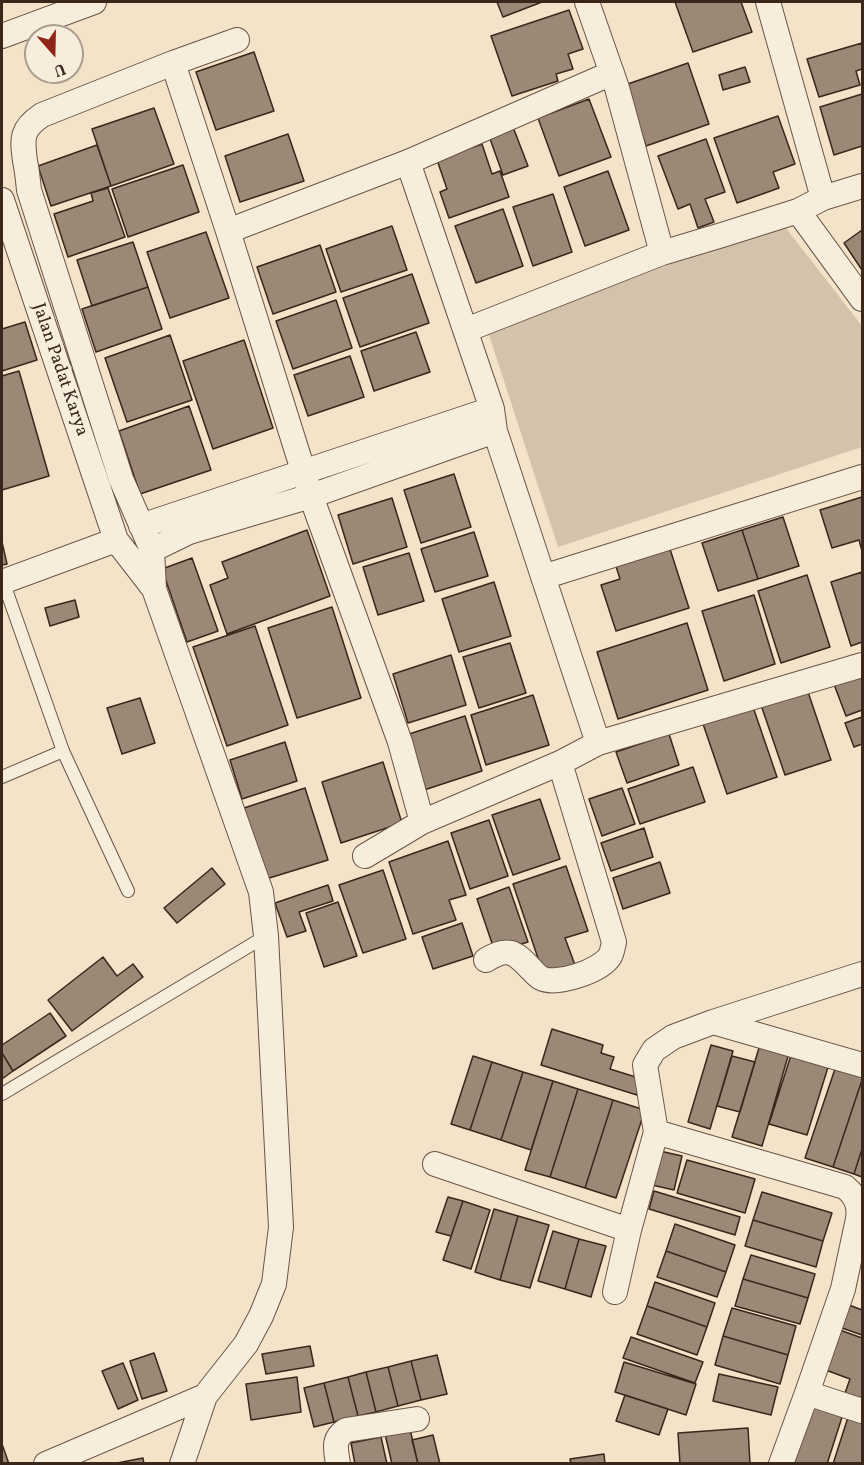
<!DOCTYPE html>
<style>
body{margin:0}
#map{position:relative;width:864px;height:1465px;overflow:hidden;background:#f3e3c9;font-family:Vollkorn,serif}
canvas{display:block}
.frame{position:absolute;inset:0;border:3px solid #3b261c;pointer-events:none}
.north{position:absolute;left:24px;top:24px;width:60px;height:60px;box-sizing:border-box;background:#f7eddc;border:2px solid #ac9d8f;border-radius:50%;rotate:160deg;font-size:16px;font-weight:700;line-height:24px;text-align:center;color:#3b261c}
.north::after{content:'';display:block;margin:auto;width:21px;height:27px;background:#8f2418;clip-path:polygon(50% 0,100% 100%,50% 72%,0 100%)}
</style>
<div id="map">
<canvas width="864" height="1465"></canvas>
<div class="frame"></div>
<div class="north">U</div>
</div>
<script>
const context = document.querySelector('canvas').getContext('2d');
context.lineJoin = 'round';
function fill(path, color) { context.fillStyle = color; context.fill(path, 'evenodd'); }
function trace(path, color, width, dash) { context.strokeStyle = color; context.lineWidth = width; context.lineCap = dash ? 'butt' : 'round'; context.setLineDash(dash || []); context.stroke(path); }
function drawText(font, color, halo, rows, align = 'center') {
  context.font = font + ' Vollkorn,serif'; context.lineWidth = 6; context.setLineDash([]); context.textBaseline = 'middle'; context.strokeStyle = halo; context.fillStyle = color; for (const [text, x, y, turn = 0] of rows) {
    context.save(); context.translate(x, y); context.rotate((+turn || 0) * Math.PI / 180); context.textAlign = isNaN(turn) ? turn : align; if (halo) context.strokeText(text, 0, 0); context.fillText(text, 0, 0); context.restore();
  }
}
fill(new Path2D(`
 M782 223 862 326V447L558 547 488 332Z`), '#d4c3ac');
const building = new Path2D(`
 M497 2H542L503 17Z
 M675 2H741L752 32 693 52Z
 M569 10 583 49 568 54 573 69 556 74 558 81 512 96 491 36Z
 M862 43V69L856 71 860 85 819 97 807 59Z
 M254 52 274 111 216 130 196 72Z
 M688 63 709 124 646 146 625 85Z
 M745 67 750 82 723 90 719 75Z
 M862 94V146L834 155 820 107Z
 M589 99 611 157 559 176 538 118Z
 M154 108 174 164 111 186 92 129Z
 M778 116 795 164 773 172 779 188 737 203 714 138Z
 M513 127 528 166 503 175 489 136Z
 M288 134 304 181 240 202 225 156Z
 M706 139 725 192 705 199 714 222 698 228 690 204 678 209 658 156Z
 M482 144 492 174 500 171 509 197 449 218 440 192 447 189 437 160Z
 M97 145 111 186 51 206 38 166Z
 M183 165 199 212 128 237 112 189Z
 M608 171 629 230 585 246 564 187Z
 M108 188 125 237 68 257 54 214 93 201 91 193Z
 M553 194 572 252 533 266 513 207Z
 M503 209 523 266 476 283 455 226Z
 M392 226 407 270 341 292 326 249Z
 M862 230V270L844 243Z
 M206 232 229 298 170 318 147 252Z
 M133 242 148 287 92 306 77 260Z
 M320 245 336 292 273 314 257 267Z
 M412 274 429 323 360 347 343 298Z
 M148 287 162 329 96 352 82 309Z
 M336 300 352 348 293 369 276 321Z
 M25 322 37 360 2 371V329Z
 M416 332 430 372 374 391 361 351Z
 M170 335 192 400 127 422 105 358Z
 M244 340 273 428 213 449 183 361Z
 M350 356 364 397 308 416 294 375Z
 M19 371 49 476 2 490V376Z
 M189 406 211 470 140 494 119 431Z
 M454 474 471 527 421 543 404 490Z
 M862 497V551L859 540 832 548 820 510Z
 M392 498 407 547 353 564 338 515Z
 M783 517 799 566 758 579 742 530Z
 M307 530 330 596 227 634 210 585 228 578 222 562Z
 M742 530 758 579 718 591 702 543Z
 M474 532 488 576 435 592 421 549Z
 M2 542 7 564 2 565Z
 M669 546 689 608 616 631 601 585 620 579 615 563Z
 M409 553 424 601 378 615 363 567Z
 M192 558 218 631 187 642 162 569Z
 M862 572V642L851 646 831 582Z
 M807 575 830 647 781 663 758 591Z
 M494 582 511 636 459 652 442 599Z
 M754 595 775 664 724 681 702 611Z
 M75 600 79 617 50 626 45 608Z
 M332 607 361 698 297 718 268 628Z
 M687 623 708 690 618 719 597 652Z
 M255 626 288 725 227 746 193 647Z
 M510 643 526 693 479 708 463 657Z
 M451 655 466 705 408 723 393 674Z
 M862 668V710L846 716 832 679Z
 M807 689 831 760 785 775 761 705Z
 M533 695 549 745 486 765 471 715Z
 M140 698 155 743 122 754 107 708Z
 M752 704 777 777 727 794 702 721Z
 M465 716 482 771 424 790 406 735Z
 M862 717V744L854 747 845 723Z
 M669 734 679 765 627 783 616 752Z
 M285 742 297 781 242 799 230 760Z
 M383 762 402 823 341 843 322 782Z
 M693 767 705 802 640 824 628 789Z
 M305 788 328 860 266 879 244 808Z
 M622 788 635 824 602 836 589 799Z
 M540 799 560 859 513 875 492 815Z
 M489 820 508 876 470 889 451 833Z
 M644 828 653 857 611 871 601 843Z
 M448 841 466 895 449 900 456 920 413 934 389 862Z
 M660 862 670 893 623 909 613 878Z
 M566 866 588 931 565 938 575 965 544 976 513 884Z
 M212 868 225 884 177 923 164 908Z
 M383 870 406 939 363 953 339 885Z
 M328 885 333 901 299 912 306 931 287 937 275 903Z
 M509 887 528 942 495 952 477 899Z
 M338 902 357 956 324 967 306 913Z
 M462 923 473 956 433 969 422 937Z
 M103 957 117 976 133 964 143 977 72 1031 48 1000Z
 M50 1013 66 1036 13 1071 2 1053V1045Z
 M552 1029 603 1045 601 1053 614 1057 610 1069 642 1079 637 1095 541 1065Z
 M762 1038 791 1046 762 1146 732 1137Z
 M711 1045 733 1051 710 1129 688 1122Z
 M792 1052 829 1064 807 1135 769 1124Z
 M2 1053 13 1071 2 1079Z
 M473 1056 492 1062 470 1130 451 1124Z
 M732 1056 755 1062 740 1112 717 1106Z
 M492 1062 523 1072 501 1140 470 1130Z
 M837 1063 862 1071V1080L833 1167 805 1158Z
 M523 1072 553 1081 531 1150 501 1140Z
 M862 1080V1149L854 1174 833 1167Z
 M553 1081 578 1089 550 1177 525 1170Z
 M578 1089 613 1100 585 1188 550 1177Z
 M613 1100 645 1110 616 1198 585 1188Z
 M862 1149V1177L854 1174Z
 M660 1151 682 1156 674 1190 652 1185Z
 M687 1160 755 1179 745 1213 677 1193Z
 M654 1191 740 1217 735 1235 649 1209Z
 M762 1192 832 1213 823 1241 753 1220Z
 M448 1197 463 1201 451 1236 436 1232Z
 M463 1201 490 1210 471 1269 443 1260Z
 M494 1209 518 1216 500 1280 475 1272Z
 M518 1216 549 1225 530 1288 500 1280Z
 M753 1220 823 1241 816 1267 745 1246Z
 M675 1224 735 1245 726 1272 666 1251Z
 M553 1231 579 1239 565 1289 538 1281Z
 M579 1239 606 1246 591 1297 565 1289Z
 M666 1251 726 1272 717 1297 657 1277Z
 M751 1255 815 1274 808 1298 743 1279Z
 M743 1279 808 1298 800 1324 735 1306Z
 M655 1282 715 1303 707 1327 647 1306Z
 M849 1305 862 1310V1335L842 1328Z
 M647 1306 707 1327 697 1355 637 1334Z
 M732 1308 796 1326 788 1355 723 1336Z
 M837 1329 862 1338V1403L844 1396 850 1379 823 1369Z
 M723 1336 788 1355 780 1384 715 1365Z
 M631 1337 703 1362 695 1383 623 1358Z
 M310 1346 314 1366 266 1374 262 1354Z
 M154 1353 167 1391 142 1399 130 1361Z
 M437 1355 447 1394 421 1400 411 1361Z
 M411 1361 421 1400 398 1406 388 1367Z
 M624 1362 696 1384 686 1415 615 1392Z
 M123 1363 138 1400 118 1409 102 1371Z
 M388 1367 398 1406 376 1412 366 1372Z
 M366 1372 376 1412 358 1416 348 1377Z
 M719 1374 778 1387 771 1415 713 1401Z
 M297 1377 301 1412 251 1420 246 1384Z
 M348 1377 358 1416 334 1422 324 1383Z
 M324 1383 334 1422 314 1427 304 1388Z
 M625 1395 668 1409 659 1435 616 1421Z
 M807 1399 844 1411 827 1464H792Z
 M850 1411 862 1415V1464H833Z
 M748 1428 750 1464H680L678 1433Z
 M410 1429 418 1464H392L385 1434Z
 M433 1435 440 1464H418L412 1440Z
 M381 1437 387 1464H355L351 1443Z
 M2 1444 9 1464H2Z
 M604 1454 605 1464H571L570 1459Z
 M143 1458 144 1464H112Z`);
fill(building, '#9b8876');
trace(building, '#3b261c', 1.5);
const lane = new Path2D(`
 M3 581 63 751 128 891
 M2 777 63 751
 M2 1094 266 936`);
const street = new Path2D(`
 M587 2 617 88 662 253
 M768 2 823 198
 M2 36 94 2
 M173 63 228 231 311 496 400 742 422 822
 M408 162 492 409 495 431 598 743
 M2 200 116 540 154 589
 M798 211 862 299
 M228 231 408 162 612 73
 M466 330 662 253 722 235 798 211 823 198 862 186
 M141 526 492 409
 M152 550 189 532 311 496 495 431
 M543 577 862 477
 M2 582 116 540
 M365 856 422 822 560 763 598 743 862 665
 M486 960C507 947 514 951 530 968 533 971 537 976 541 978 556 986 601 971 610 956 612 953 613 946 614 942L560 763
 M713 1022 862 1065
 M656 1132 845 1187C856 1196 860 1205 858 1219L843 1289 807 1393 781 1464
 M435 1164 629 1230
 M615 1292 629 1230 656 1132 645 1065 654 1050 673 1037 713 1022 862 974
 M807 1393 862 1411
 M46 1464 205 1396
 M182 1464 205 1396 246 1344 261 1316 274 1284 281 1227 266 936 261 892 154 589 152 550 121 479 29 190C28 180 27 170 25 161 22 138 21 129 42 115L173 63 237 40
 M338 1464C336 1449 332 1439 346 1430L417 1419`);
trace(lane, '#695547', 14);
trace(street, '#695547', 26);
trace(lane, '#f7eddc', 12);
trace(street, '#f7eddc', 24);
drawText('18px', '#3b261c', '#f7eddc', [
 ["Jalan Padat Karya",59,370,71]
]);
</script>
